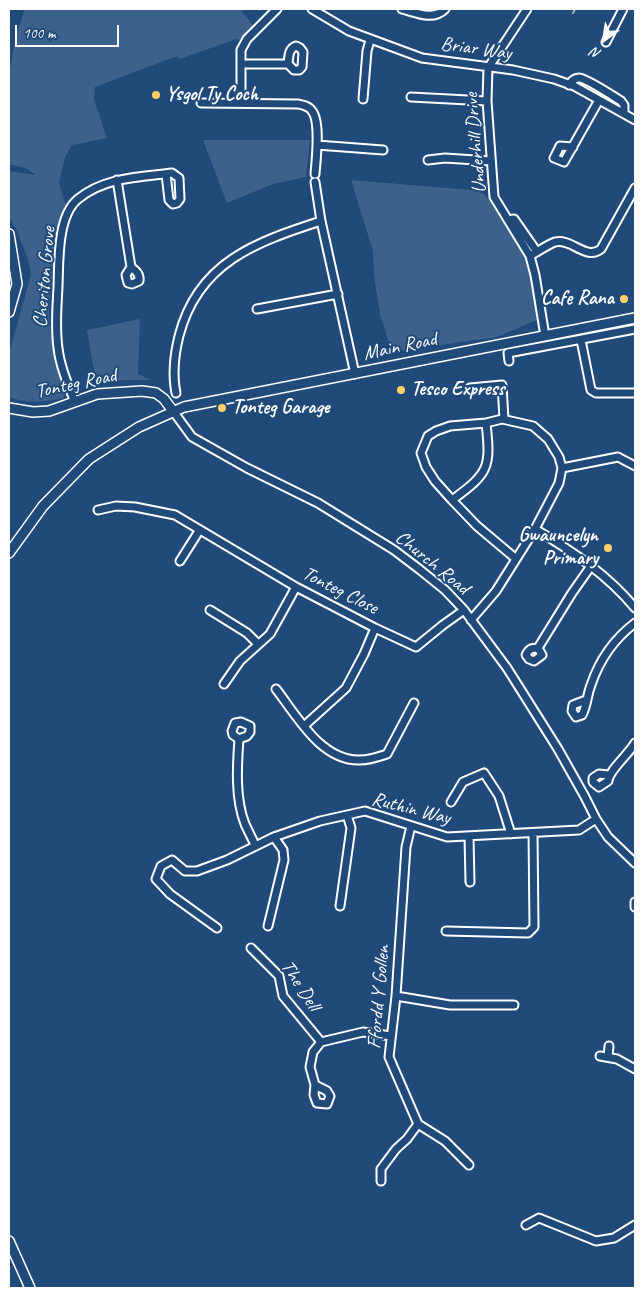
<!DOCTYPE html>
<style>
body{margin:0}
#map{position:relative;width:644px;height:1297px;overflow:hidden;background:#1f4a7a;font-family:Caveat,sans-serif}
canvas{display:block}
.frame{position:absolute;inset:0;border:10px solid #fff;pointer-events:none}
.north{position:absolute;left:579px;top:15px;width:50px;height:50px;-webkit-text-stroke:4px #1f4a7a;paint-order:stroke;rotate:211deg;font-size:14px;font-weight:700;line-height:20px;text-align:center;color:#fff}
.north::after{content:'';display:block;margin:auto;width:18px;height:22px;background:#fff;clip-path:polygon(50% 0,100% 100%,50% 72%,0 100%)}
.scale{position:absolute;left:15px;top:25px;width:104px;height:22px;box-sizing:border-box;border:2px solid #fff;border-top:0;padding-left:6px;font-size:15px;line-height:18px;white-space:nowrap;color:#fff;-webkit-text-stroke:4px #1f4a7a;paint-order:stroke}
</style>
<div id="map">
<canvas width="644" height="1297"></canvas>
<div class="frame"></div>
<div class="north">N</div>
<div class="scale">100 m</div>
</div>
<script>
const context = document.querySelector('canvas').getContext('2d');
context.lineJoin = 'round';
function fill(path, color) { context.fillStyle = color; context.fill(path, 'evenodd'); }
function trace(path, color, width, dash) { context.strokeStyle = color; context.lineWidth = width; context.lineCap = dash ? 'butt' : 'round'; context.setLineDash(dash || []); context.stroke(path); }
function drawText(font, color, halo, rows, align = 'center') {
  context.font = font + ' Caveat,sans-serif'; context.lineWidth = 4; context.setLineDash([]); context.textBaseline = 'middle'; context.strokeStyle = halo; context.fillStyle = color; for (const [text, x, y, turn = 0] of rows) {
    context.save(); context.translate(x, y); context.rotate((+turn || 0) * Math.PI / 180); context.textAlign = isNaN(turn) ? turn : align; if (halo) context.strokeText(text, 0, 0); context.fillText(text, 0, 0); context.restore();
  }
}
fill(new Path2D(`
 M25 9H243L241 11 253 25 239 40 236 39 180 59 177 56 95 87 94 99 107 138 72 145 65 157 59 183 66 206 56 234 49 313 51 335 65 391 64 398C44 402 28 404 9 397V353L31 275 28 260 18 233 9 216V171L35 175 28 169 9 164V74L16 35Z
 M203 140H310L306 177 273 184 227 203Z
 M351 180 472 190 483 193 488 199 519 244 529 266 537 320 497 337 392 352 380 315 374 276 373 251Z
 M140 319 138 374 151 380H126L96 383 87 330Z`), '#3c618b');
trace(new Path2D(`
 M573 13 575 9`), '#a3b5c8', 2);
const minor = new Path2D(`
 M312 9 349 31 422 58 513 70 554 79 574 86 635 120
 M402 9C417 13 433 21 445 9
 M527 9 488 68 487 101 494 197 530 256 535 275 545 336
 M606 42 623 9
 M241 64H288L294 70H299L302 67 303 52 300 48 296 46C288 49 289 57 288 64
 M569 85C572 81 574 78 579 78 586 78 613 96 621 101L624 105V113
 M411 97 487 101
 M363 99 367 51 370 40
 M201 103 298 104C303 105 309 106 312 111 321 122 316 160 315 174
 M241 103V50L247 39 277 9
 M317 145 383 150
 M573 147 560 146 554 158 564 162 599 100
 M428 160 445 158 491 161
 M117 180 131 267C136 271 140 274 139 281L132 284 128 283 126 275 131 267
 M315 182 321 221 355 374
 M508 220 514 219 537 252
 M530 256C537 252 547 245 555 242 572 238 586 261 601 249L635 188
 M257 309 338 294
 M581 340 591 390 596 393H635
 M509 361 508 353 635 329
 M470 388 502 385 504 419
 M176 393C172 373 174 356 179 336 198 262 256 242 321 221
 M75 402C68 385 60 366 58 348 55 327 57 307 58 287 59 262 57 216 78 199 105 177 140 177 172 173L179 178 180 199 177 203 173 204 169 200 166 174
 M173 411 192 437 247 468 318 503 394 550 419 569 445 590 464 610 507 668 558 749 585 797 596 819 608 837 635 863
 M562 468 618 457 635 466
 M452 500C489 473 491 468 486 423
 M98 510 116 506 135 507 175 515 296 587 375 628 416 647 443 625 464 610
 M535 529C572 551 608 575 635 608
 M180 561 199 531
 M210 610 247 633 258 644
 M471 620 496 591 535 529 559 483 562 468 559 457 548 439 533 426 502 419 486 423 450 426 436 431 428 436 421 453 426 467 435 481 452 500 477 526 515 558
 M538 648C531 648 529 649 526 655L529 659 534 661 542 655 538 648 572 593 591 566
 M224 684 240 661 270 634 296 587
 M276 689C297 716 321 761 360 760 370 760 378 757 387 754L414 703
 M586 700 573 705 572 711 576 717 582 715C587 706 587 695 591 685 599 661 614 639 635 623
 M304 726 346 688 364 654 375 628
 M239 739 247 736 250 732V726L241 722 235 723 232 731 233 735 239 739C237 766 235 799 245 824 248 831 252 838 255 845
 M608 775 599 774 593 778V782L599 787 608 781C609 770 629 754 635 743
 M451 802 463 782 484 773 499 796 511 834
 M469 836 470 882
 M635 902V907
 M340 906 351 828 347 815
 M268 926 284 860 283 850 274 837
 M217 928 170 894 156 879 161 866 172 860 185 871H197L227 860 274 837 320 821 365 811 447 837 579 830 596 819
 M446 931 528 933 534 927 533 833
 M251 948 279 976 283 996 321 1042
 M396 996 450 1005H514
 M600 1056 617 1059 635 1069
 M608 1057 609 1046
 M315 1085 327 1091 330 1096 327 1104 317 1103 314 1095 315 1085 310 1067 313 1052 321 1042 363 1032 391 1036
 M418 1124 445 1141 469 1165
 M381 1181V1169L396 1149 407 1139 418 1124 389 1057 396 996 406 847 411 826
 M526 1225 539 1218 596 1241 614 1238 635 1225`);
const major = new Path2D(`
 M9 234 17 284 9 312
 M9 408 33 412 49 411 97 394 142 391 156 393 164 399 173 411
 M9 553 43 506 89 459 139 427 184 407 635 318
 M9 1241 30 1288`);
trace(minor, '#fff', 11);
trace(major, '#fff', 12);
trace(minor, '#1f4a7a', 7);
trace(major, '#1f4a7a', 9);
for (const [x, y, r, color] of [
 [156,95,5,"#ffd166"],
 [624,299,5,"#ffd166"],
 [401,390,5,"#ffd166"],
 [222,408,5,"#ffd166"],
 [608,548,5,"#ffd166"]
]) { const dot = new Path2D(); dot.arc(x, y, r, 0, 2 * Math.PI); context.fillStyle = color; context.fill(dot); trace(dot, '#1f4a7a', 2); }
drawText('20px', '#fff', '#1f4a7a', [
 ["Briar Way",476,49,8],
 ["Underhill Drive",476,143,-95],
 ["Cheriton Grove",45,277,-85],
 ["Main Road",400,347,-12],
 ["Tonteg Road",76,384,-12],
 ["Church Road",432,563,39],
 ["Tonteg Close",340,591,27],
 ["Ruthin Way",411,809,14],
 ["The Dell",300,986,57],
 ["Ffordd Y Gollen",379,997,-85]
]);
drawText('bold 20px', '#fff', '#1f4a7a', [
 ["Ysgol Ty Coch",166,95],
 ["Cafe Rana",614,299,"right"],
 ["Tesco Express",411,390],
 ["Tonteg Garage",232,408],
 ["Gwauncelyn",598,536,"right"],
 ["Primary",598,559,"right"]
], 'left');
</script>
